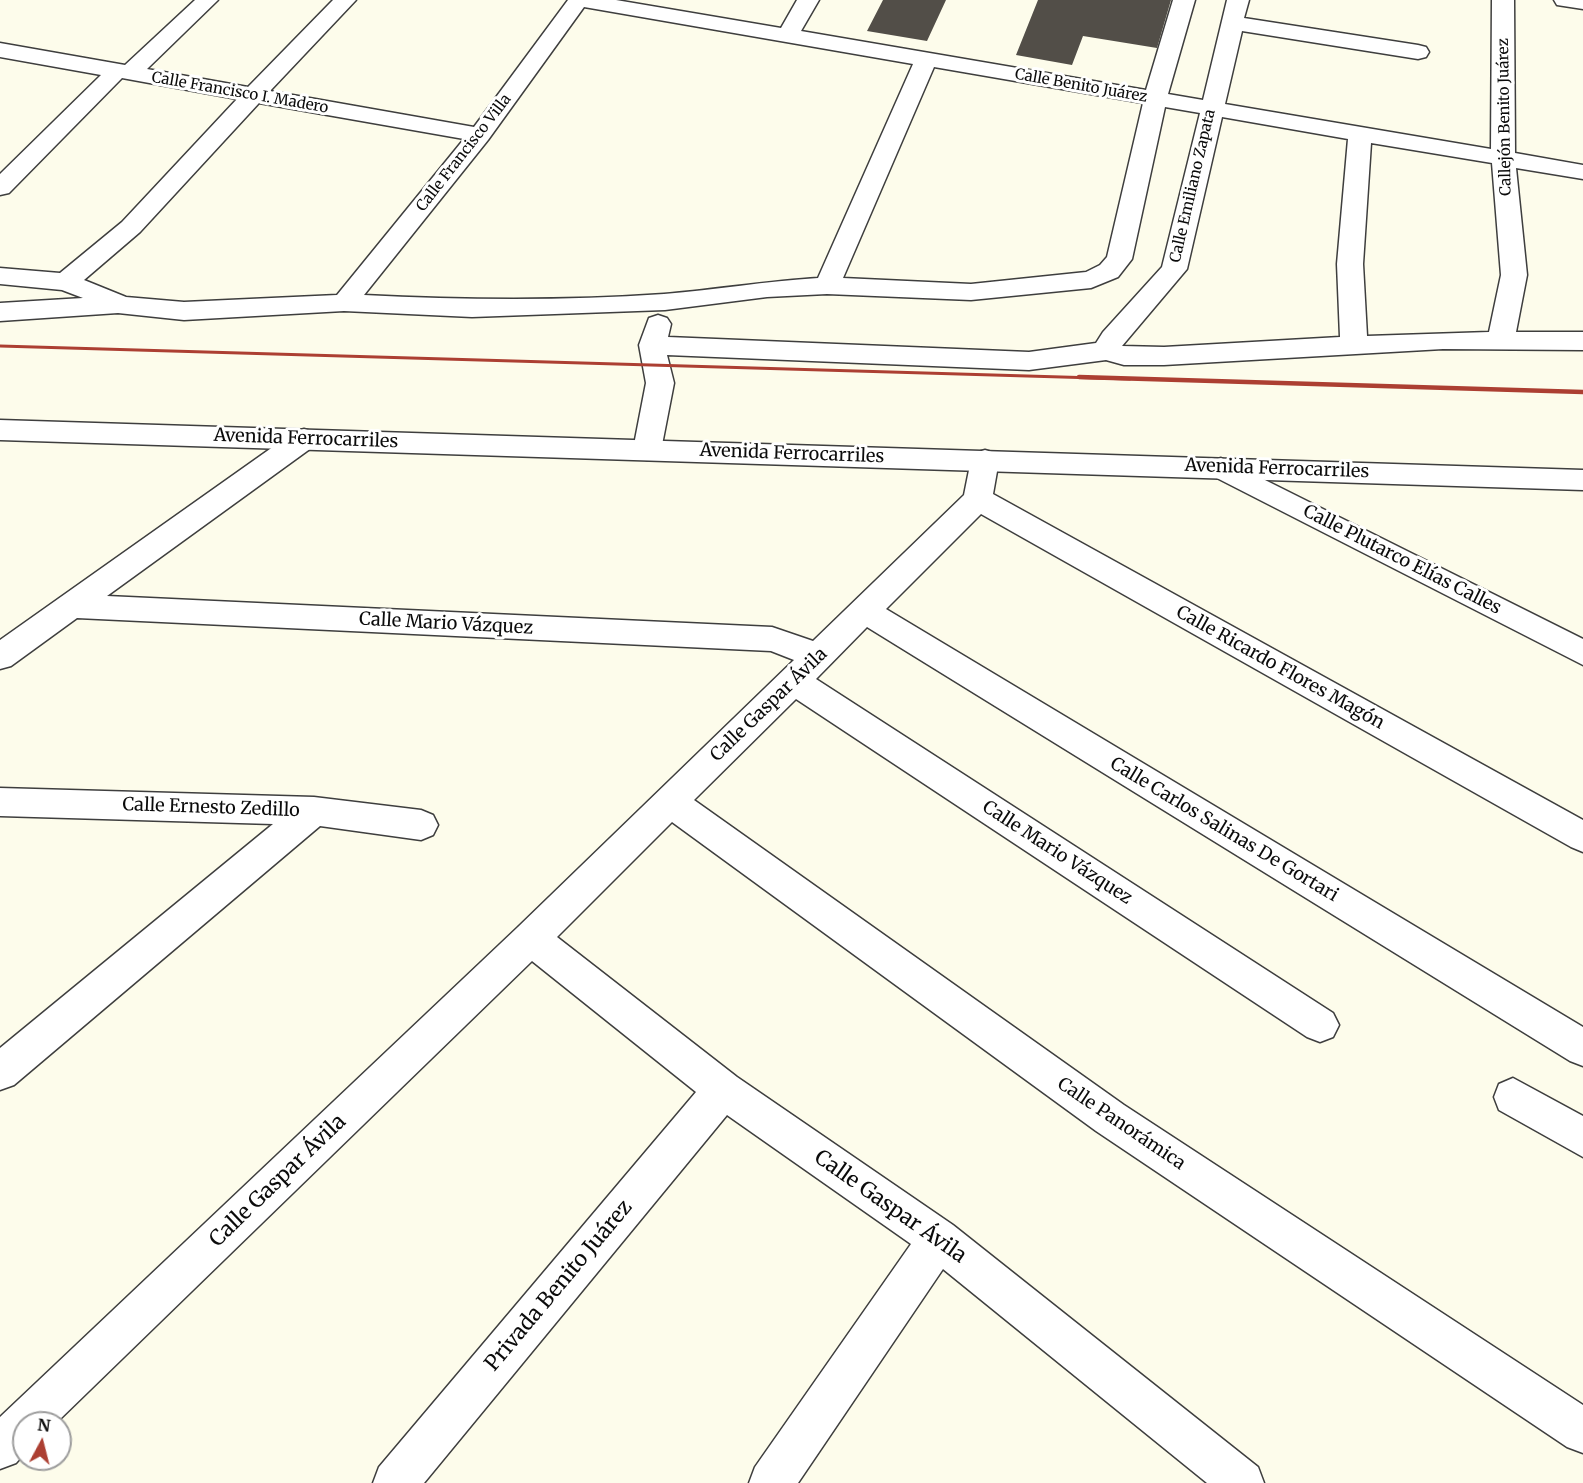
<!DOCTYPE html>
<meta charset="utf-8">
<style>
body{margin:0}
#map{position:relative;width:1583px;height:1483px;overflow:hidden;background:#fdfceb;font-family:Merriweather,serif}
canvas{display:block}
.north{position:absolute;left:12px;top:1411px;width:60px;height:60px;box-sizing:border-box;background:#fff;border:2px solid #9d9d9d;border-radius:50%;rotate:7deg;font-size:16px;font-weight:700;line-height:24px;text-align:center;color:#0b0b0b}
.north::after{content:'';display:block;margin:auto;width:21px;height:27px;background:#ac3f32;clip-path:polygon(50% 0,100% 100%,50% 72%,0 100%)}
</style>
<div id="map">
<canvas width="1583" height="1483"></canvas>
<div class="north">N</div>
</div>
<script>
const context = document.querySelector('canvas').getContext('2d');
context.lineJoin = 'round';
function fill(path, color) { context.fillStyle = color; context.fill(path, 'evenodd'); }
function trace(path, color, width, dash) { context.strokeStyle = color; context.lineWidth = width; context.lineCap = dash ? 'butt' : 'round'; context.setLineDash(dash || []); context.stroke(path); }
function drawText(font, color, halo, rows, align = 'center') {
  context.font = font + ' Merriweather,serif'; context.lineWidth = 6; context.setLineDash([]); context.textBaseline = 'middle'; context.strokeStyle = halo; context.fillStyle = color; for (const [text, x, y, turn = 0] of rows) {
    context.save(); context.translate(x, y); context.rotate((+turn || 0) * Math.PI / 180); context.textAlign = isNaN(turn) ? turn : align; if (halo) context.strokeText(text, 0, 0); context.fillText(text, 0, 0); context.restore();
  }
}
fill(new Path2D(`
 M883 0H946L927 41 867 31Z
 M1038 0H1171L1157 48 1083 36 1072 65 1016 55Z`), '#524e48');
const minor = new Path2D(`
 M195 0H218L147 69 248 87 333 0H356L270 91 474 127 568 0H616L781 28 797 0H819L801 31 1146 90 1173 0H1195L1168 94 1203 100 1227 0H1249L1244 18 1418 45 1426 47 1429 52 1426 57 1418 59 1242 31 1225 104 1491 149 1492 0H1514L1515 153 1583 165V179L1516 168 1527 275 1516 332H1583V350L1443 349 1164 365H1124L1106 360 1029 370 667 355 674 383 661 450 657 457 647 460 637 457 633 450 646 383 639 345 649 318 658 315 667 318 671 324 668 337 1029 352 1096 343 1103 332 1162 267 1200 113 1165 107 1132 259 1118 277 1091 288 971 300 827 294 767 297 665 310 472 317 344 311 184 320 118 313 0 321V303L83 298 62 290 0 284V268L60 273 122 222 237 99 122 78 9 193 0 195V174L101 75 0 57V43L125 65ZM584 7 913 64 818 278C766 281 715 290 664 294 564 301 464 300 364 295L488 140ZM934 67 1143 103 1107 257 1100 265 1086 272 971 284 843 278ZM259 103 464 139 337 295 184 302 126 297 84 280 140 232ZM1222 117 1348 139 1337 264 1340 337 1164 347 1122 346 1187 269ZM1371 143 1492 163 1501 275 1489 332 1367 336 1363 264Z
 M1554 0H1583V9L1557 5Z
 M304 429 314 432 318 439 314 446 107 596 772 627 813 641 964 495 971 460 975 453 985 450 995 453 999 460 993 494 1583 820V852L1571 847 981 514 886 609 1583 1027V1066L1570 1061 867 627 816 679 1333 1013 1339 1025 1333 1037 1320 1042 1307 1037 796 699 694 800 1124 1105 1583 1405V1453L1567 1447 1096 1131 672 822 557 937 737 1077 953 1225 1258 1467 1264 1483H1207L943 1269 798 1483H749L755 1467 911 1244 727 1115 424 1483H373L379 1467 696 1092 532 961 56 1423H24V1454L16 1463 0 1469V1417L518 927 794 660 771 651 77 618 11 666 0 669V640L294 432Z
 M1221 458 1583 639V665L1211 475 1207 468 1211 461Z
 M0 788 314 797 421 810 433 815 438 825 433 835 421 840 320 826 14 1085 0 1090V1048L273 824 0 816Z
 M1513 1078 1583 1116V1157L1499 1110 1494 1097 1499 1084Z`);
const tertiary = new Path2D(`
 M0 420 1583 470V490L0 440Z`);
trace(minor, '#3e3e3e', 3);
trace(tertiary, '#3e3e3e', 3);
fill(minor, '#fff');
fill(tertiary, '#fff');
trace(new Path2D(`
 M0 346 1130 379`), '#ac3f32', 3);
trace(new Path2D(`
 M1079 377 1583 392`), '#ac3f32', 4.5);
drawText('15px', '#0b0b0b', '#fff', [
 ["Calle Benito Juárez",1081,86,10],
 ["Calle Francisco I. Madero",240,93,10],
 ["Callejón Benito Juárez",1505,117,-91],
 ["Calle Francisco Villa",464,153,-52],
 ["Calle Emiliano Zapata",1193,186,-77]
]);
drawText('18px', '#0b0b0b', '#fff', [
 ["Avenida Ferrocarriles",306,439,2],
 ["Avenida Ferrocarriles",792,454,2],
 ["Avenida Ferrocarriles",1277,469,2],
 ["Calle Plutarco Elías Calles",1402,560,27],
 ["Calle Mario Vázquez",446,624,3],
 ["Calle Ricardo Flores Magón",1280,668,29],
 ["Calle Gaspar Ávila",769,705,-44],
 ["Calle Ernesto Zedillo",211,808,2],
 ["Calle Carlos Salinas De Gortari",1224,830,31],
 ["Calle Mario Vázquez",1057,853,33],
 ["Calle Panorámica",1121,1124,34]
]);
drawText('21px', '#0b0b0b', '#fff', [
 ["Calle Gaspar Ávila",278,1181,-44],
 ["Calle Gaspar Ávila",890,1207,35],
 ["Privada Benito Juárez",559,1286,-50]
]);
</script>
